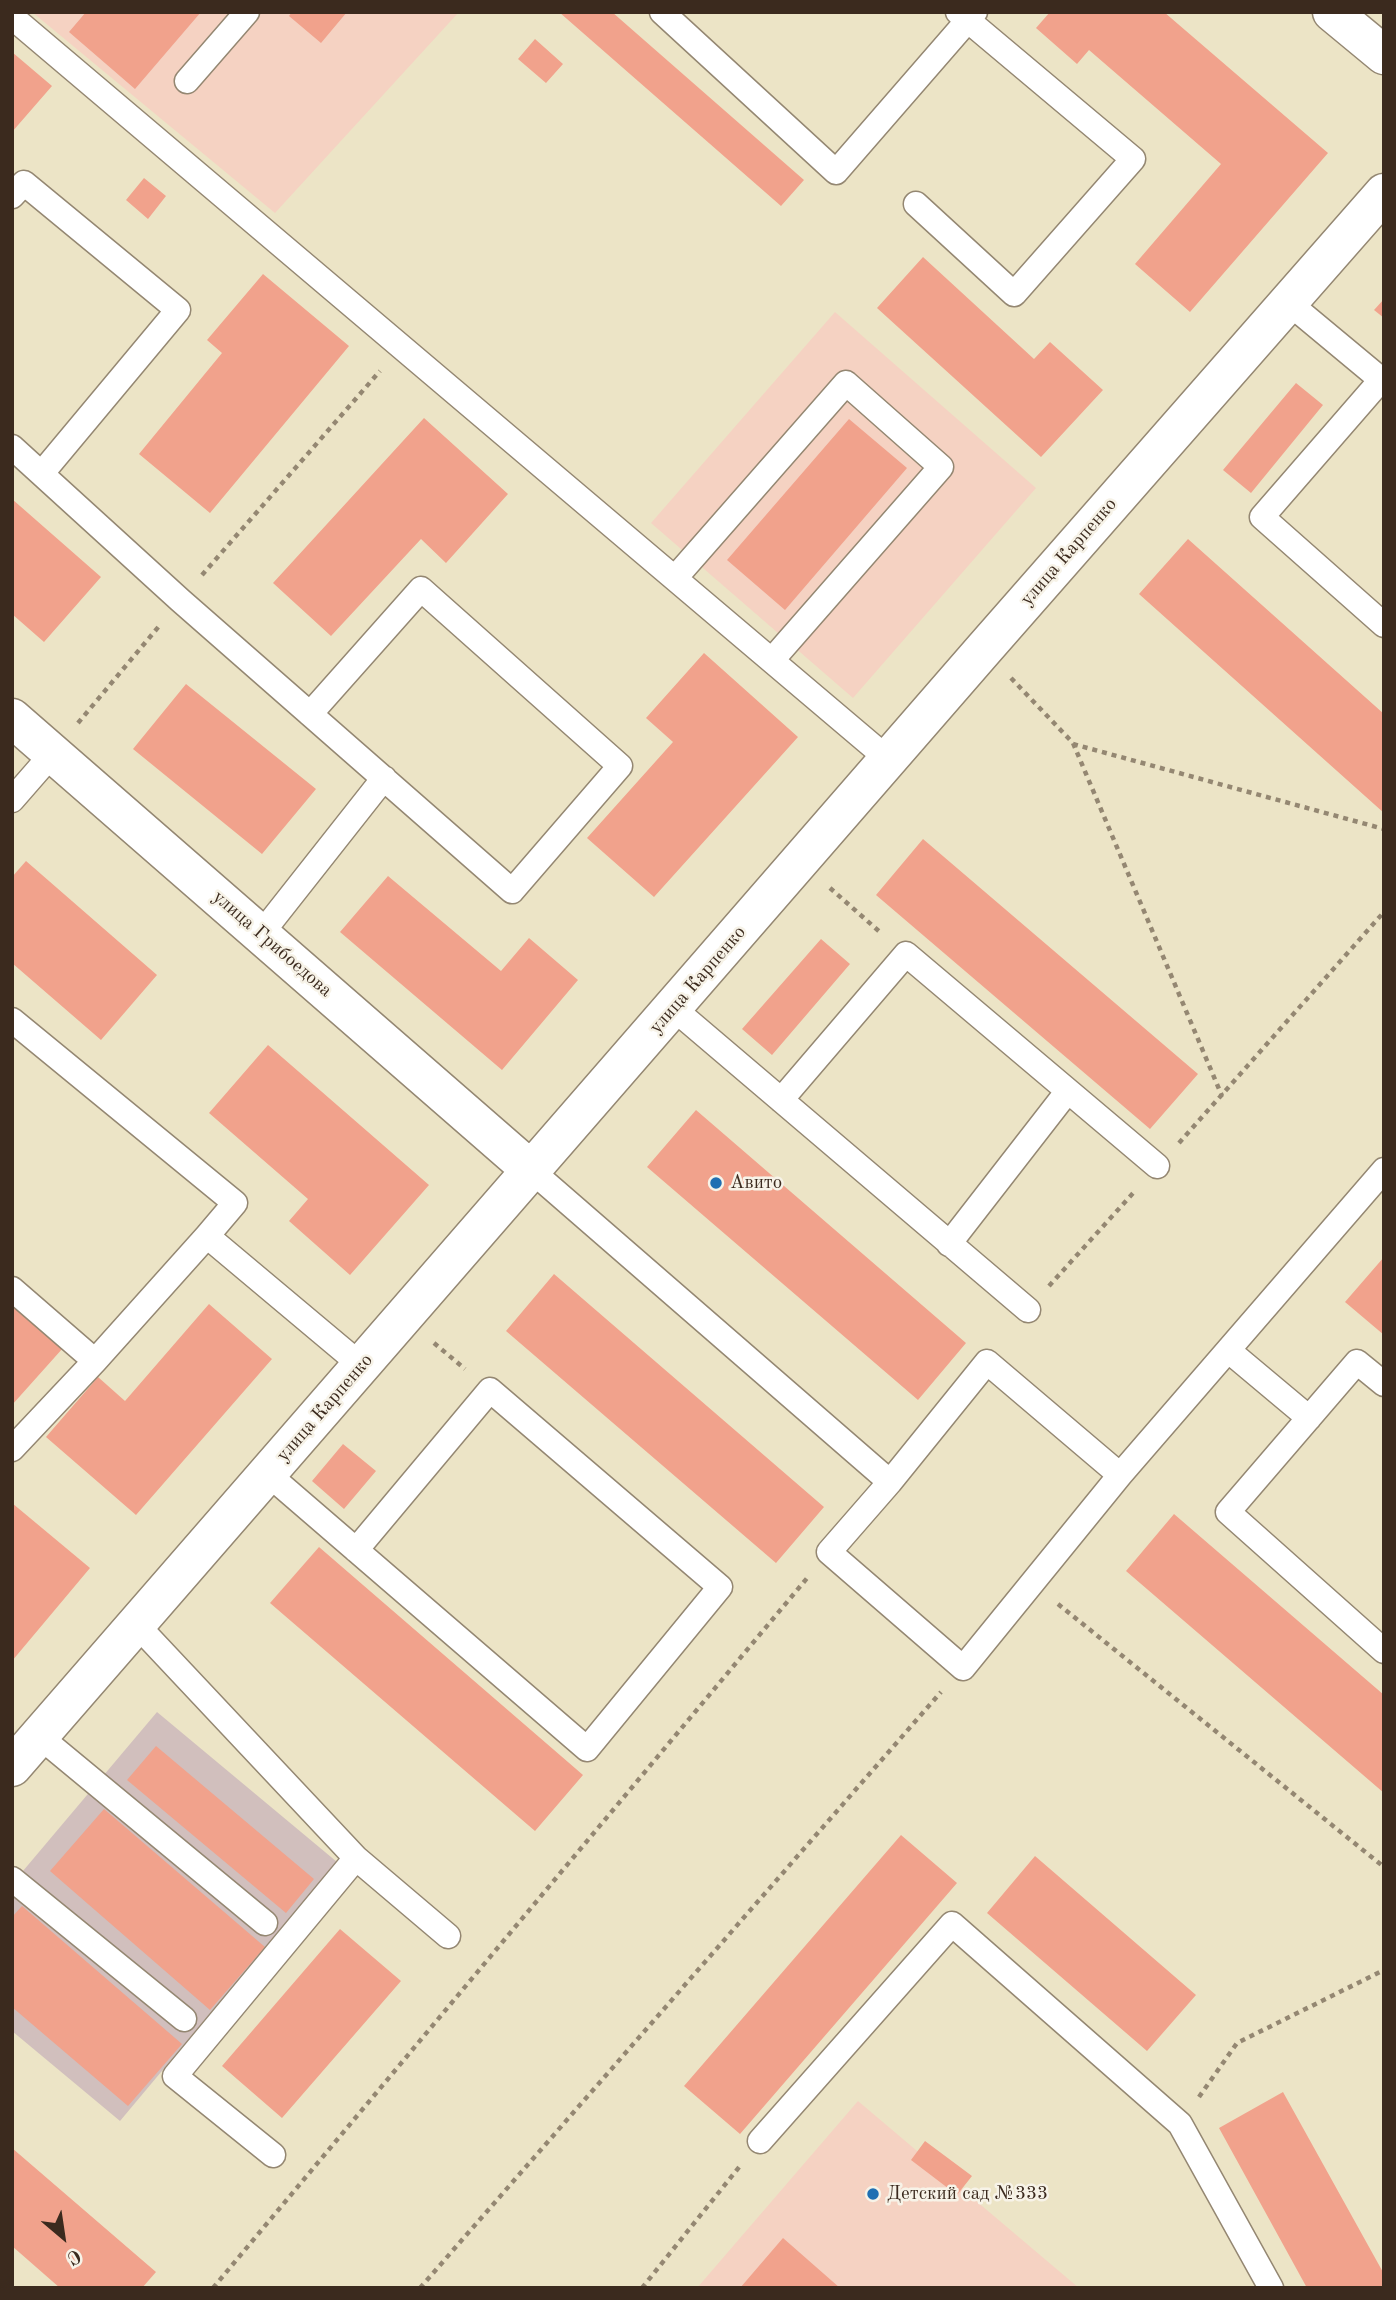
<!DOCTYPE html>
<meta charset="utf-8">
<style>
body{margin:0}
#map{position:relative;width:1396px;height:2300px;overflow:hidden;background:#ece4c6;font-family:"Old Standard TT",serif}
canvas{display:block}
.frame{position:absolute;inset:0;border:14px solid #3b2a1e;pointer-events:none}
.north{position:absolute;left:28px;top:2202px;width:70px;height:70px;-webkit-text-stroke:5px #f7f3e8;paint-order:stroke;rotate:151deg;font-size:19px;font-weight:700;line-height:28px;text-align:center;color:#3b2a1e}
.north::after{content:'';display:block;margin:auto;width:24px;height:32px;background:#3b2a1e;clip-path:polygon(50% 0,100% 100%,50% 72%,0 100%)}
</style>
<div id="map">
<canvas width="1396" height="2300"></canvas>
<div class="frame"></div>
<div class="north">С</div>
</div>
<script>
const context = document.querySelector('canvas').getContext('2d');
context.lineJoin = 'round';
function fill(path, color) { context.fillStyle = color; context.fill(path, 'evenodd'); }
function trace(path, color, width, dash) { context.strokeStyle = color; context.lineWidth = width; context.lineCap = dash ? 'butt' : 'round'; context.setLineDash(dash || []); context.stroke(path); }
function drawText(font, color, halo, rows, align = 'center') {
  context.font = font + ' "Old Standard TT",serif'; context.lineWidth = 5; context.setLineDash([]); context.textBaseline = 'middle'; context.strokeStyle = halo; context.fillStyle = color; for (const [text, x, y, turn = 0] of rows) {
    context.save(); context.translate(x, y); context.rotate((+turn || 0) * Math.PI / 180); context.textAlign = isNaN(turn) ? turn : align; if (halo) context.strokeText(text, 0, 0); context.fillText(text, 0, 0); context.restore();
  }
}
fill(new Path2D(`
 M32 12H459L275 213Z
 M835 312 1036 488 853 698 651 523Z
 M858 2101 1079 2288H697Z`), '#f5d2c2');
fill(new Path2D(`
 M157 1712 337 1862 120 2121 12 2031V1884Z`), '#d1bfbd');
fill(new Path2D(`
 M86 12H201L135 89 69 32Z
 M292 12H347L321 43 289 16Z
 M559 12H612L804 180 781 206Z
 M1050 12H1164L1328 153 1190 312 1135 264 1221 164 1089 50 1077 64 1036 28Z
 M535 39 563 64 546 83 518 59Z
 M12 52 52 86 12 132Z
 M144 178 166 196 148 219 126 200Z
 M923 257 1034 359 1050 342 1103 390 1041 457 877 308Z
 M263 274 349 346 210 513 139 454 222 353 207 340Z
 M1384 299V318L1374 310Z
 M1296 383 1323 405 1251 493 1223 470Z
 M424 418 508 494 446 563 421 539 331 636 273 583Z
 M849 419 907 468 785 610 727 560Z
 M12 499 101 577 44 642 12 614Z
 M1188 539 1384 714V813L1139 594Z
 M704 653 798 737 654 897 587 838 673 742 646 718Z
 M186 684 316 789 262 854 133 749Z
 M923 839 1198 1074 1150 1129 876 895Z
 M26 861 157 975 101 1040 12 963V877Z
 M388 876 501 971 529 938 578 980 502 1070 340 932Z
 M821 939 850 964 772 1055 742 1029Z
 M268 1045 429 1185 350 1275 289 1221 308 1199 209 1113Z
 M696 1110 966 1343 918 1400 647 1167Z
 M1384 1257V1335L1345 1302Z
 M554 1274 824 1507 776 1563 506 1331Z
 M12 1304 63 1348 12 1405Z
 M209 1304 272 1359 136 1515 46 1437 98 1377 125 1401Z
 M343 1444 376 1471 344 1509 312 1481Z
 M12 1503 90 1568 12 1661Z
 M1174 1514 1384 1695V1793L1126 1571Z
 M319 1547 583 1775 535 1831 270 1603Z
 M156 1746 314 1879 286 1913 127 1780Z
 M104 1809 265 1947 210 2010 50 1871Z
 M901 1835 957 1883 740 2134 684 2086Z
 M1035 1856 1196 1995 1147 2051 987 1913Z
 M22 1906 182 2044 128 2106 12 2007V1917Z
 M340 1929 401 1981 282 2118 222 2066Z
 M1283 2092 1384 2274V2288H1307L1219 2128Z
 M925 2141 972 2176 957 2195 911 2160Z
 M12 2148 156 2272 142 2288H60L12 2246Z
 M783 2238 840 2288H740Z`), '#f1a28c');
const lane = new Path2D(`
 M662 12 836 172 975 12
 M12 17 889 760
 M187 81 247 12
 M12 196 24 183 178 310 42 473
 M916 204 1014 294 1133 159 958 12
 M1289 303 1384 382
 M1381 380 1262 517 1384 625
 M12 447 180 600 512 891 620 766 421 589 310 714
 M675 578 846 383 941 467 772 660
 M12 800 53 753
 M261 934 384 778
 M673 1008 1028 1310
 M12 1020 235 1203 207 1236 362 1366
 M781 1100 906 954 1157 1166
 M532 1171 890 1482
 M949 1244 1067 1092
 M12 1289 95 1361 207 1236
 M1229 1351 1309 1418
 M1384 1384 1357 1362 1228 1512 1384 1651
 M12 1449 95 1361
 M268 1474 587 1749 720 1587 490 1390 356 1550
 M1120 1475 987 1362 890 1482 829 1552 963 1668 1120 1475 1384 1170
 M137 1625 356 1858 448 1936
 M39 1736 265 1923
 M12 1879 184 2019
 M760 2141 952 1924 1180 2124 1271 2288
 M273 2155 175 2076 356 1858`);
const street = new Path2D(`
 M12 718 532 1171
 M12 1767 984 649 1384 193`);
const secondary = new Path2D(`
 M1332 12 1384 55`);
trace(lane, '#948772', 27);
trace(street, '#948772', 41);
trace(secondary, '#948772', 41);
trace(new Path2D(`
 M202 575 380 371
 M1011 678 1073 743 1222 1096
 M78 723 160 625
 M1073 744 1384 829
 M830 888 881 933
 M1179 1143 1384 912
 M1049 1286 1135 1191
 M434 1343 465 1369
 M1058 1604 1384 1867
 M1199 2097 1237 2043 1384 1970
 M213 2288 808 1577
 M420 2288 941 1692
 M642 2288 740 2166`), '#948772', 4.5, [5, 5]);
trace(lane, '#fff', 24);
trace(street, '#fff', 38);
trace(secondary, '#fff', 38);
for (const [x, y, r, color] of [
 [716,1183,7,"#1f6fb2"],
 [873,2194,7,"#1f6fb2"]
]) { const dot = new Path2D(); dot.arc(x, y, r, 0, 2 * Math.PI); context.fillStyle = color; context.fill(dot); trace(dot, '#f7f3e8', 2.5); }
drawText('19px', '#3b2a1e', '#f7f3e8', [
 ["улица Карпенко",1069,552,-49],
 ["улица Грибоедова",272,944,41],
 ["улица Карпенко",698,980,-49],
 ["улица Карпенко",325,1408,-49]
]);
drawText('19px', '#3b2a1e', '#f7f3e8', [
 ["Авито",730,1183],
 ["Детский сад №333",887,2194]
], 'left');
</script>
